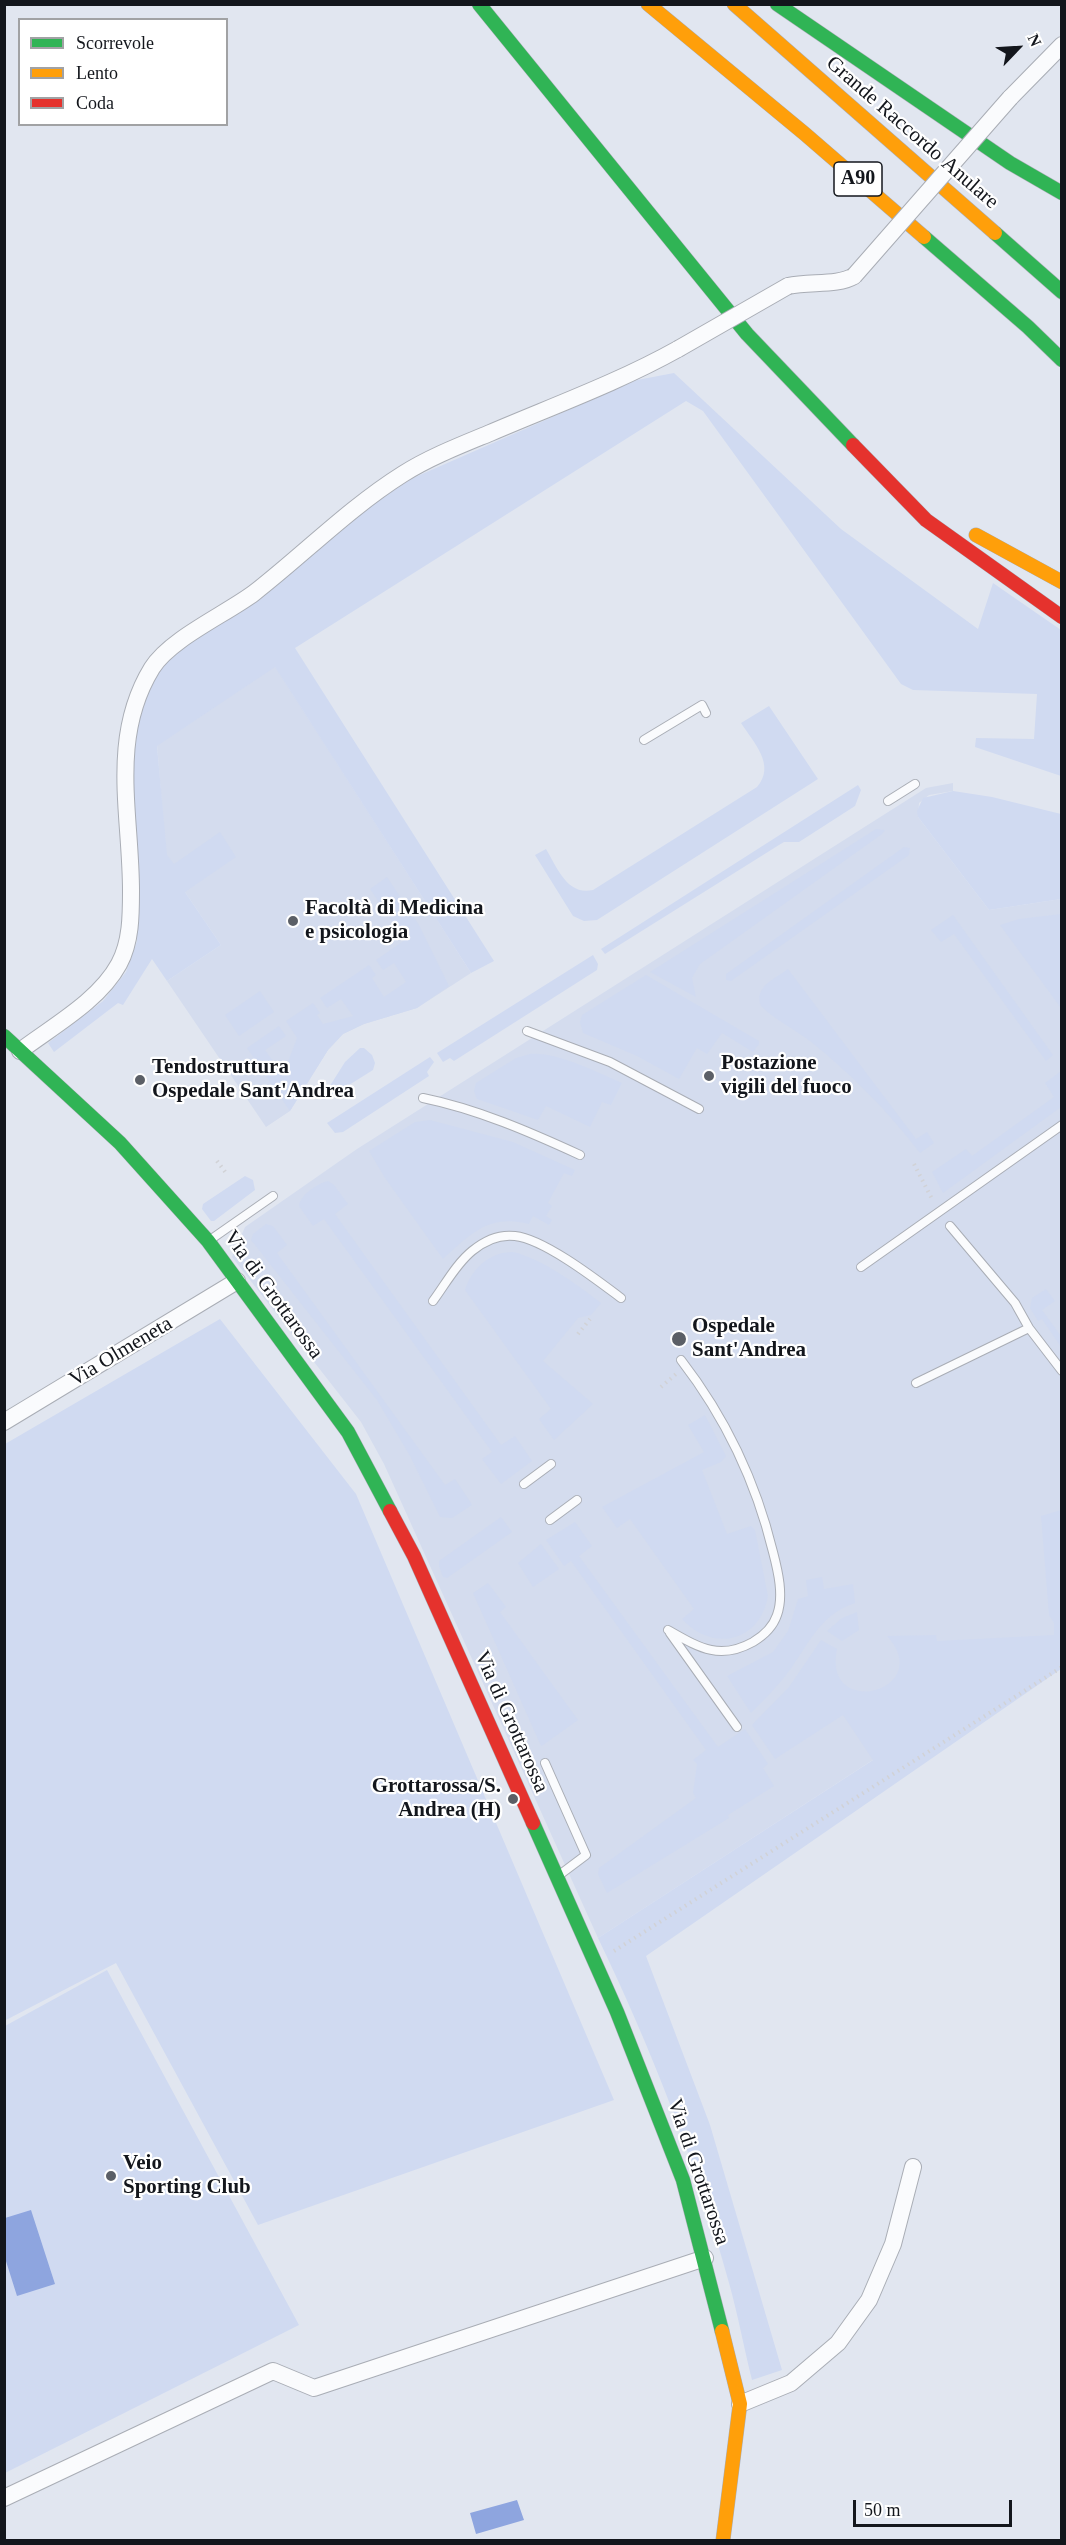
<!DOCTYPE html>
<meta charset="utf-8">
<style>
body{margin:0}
#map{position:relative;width:1066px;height:2545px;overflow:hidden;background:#e1e6f0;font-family:Georgia,serif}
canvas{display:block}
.frame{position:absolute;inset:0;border:6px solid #13161c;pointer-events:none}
.legend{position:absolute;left:18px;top:18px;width:210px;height:108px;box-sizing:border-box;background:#fff;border:2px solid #a1a2a4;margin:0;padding:8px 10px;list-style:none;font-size:18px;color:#13161c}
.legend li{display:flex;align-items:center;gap:12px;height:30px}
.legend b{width:30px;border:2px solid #a1a2a4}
.north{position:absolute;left:988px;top:18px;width:60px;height:60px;-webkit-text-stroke:4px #fff;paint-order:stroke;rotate:65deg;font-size:16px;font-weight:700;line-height:24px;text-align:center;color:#13161c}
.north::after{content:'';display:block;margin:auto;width:21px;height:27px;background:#13161c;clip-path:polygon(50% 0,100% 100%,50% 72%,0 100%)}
.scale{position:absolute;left:853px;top:2500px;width:159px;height:27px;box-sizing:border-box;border:3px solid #13161c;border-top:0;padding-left:8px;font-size:18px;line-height:21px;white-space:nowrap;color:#13161c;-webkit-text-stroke:4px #fff;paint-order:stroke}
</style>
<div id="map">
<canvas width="1066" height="2545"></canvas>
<div class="frame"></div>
<ul class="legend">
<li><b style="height:8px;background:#30b455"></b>Scorrevole</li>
<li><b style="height:8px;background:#ff9f0a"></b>Lento</li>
<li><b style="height:8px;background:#e5322d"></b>Coda</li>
</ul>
<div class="north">N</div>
<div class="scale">50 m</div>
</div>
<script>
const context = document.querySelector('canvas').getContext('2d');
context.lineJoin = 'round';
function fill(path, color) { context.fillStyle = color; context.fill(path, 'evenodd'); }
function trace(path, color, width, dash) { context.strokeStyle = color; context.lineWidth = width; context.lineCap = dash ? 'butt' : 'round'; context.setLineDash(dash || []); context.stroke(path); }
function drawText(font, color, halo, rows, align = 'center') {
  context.font = font + ' Georgia,serif'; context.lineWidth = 4.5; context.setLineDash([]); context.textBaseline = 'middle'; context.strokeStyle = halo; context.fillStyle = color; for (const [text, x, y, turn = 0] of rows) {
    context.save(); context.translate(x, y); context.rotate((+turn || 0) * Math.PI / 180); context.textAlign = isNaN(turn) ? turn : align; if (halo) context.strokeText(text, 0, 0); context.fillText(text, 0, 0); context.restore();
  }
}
fill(new Path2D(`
 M275 666 471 973 417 1008 364 1024 343 1034 328 1050 290 1111 266 1127 167 981 221 945 185 892 173 864 166 855 157 745Z
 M953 783V791L929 795 919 803 918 817 989 910 1061 899V1638L598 1938 384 1464 361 1422 232 1257 245 1227 357 1149 926 788Z`), '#d4dcee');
fill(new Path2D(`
 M674 373 841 529 978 629 993 583 1061 630V776L975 747 976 738 1034 739 1037 694 913 690 901 684 703 411 686 401 295 648 494 961 471 973 275 667 157 746 167 855 174 864 220 832 236 857 185 892 221 945 167 981 152 959 123 1005 118 1003 54 1052 48 1043 103 1001 126 972 137 941V904L130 768 134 734 148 687 166 659 279 582 374 503 413 478 637 380Z
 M769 706 818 779 597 920 584 921 573 916 535 855 546 849C557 867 567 896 593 890L757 787C776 765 754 743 741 723Z
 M858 785 861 790 855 806 799 842H784L779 845 605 954 601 949Z
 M953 791 992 797 1061 814V899L989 910 918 817 917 811 923 798Z
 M876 829 885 830 882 834 700 964 692 978 696 997 650 972Z
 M904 847 910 848 909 855 731 981 726 980V974Z
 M387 877 419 925 449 986 417 1008 364 1024 343 1034 328 1050 290 1111 247 1048 279 1026 286 1036 265 1050 283 1075 297 1038 286 1021 313 1003 320 1013 317 1015 323 1024 353 1016 341 999 327 1008 320 998 369 965 376 975 372 978 384 997 406 982 394 963 383 970 376 960 405 940 370 889Z
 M1061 914H1062L1061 1008 1000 925 1019 919Z
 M953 915 1053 1055 1046 1061 954 934 941 942 931 930Z
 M593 955 598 964 597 970 454 1061 450 1058 443 1062 437 1053Z
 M788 969 916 1139 927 1132 934 1143 920 1153C888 1111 851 1074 810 1041 794 1029 775 1020 761 1006 753 987 776 978 788 969Z
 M646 975 759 1041V1044L753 1052 722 1033 707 1054 697 1048 679 1079 637 1056 583 1033 580 1022 582 1015Z
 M260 991 274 1012 239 1036 225 1015Z
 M360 1048H364L372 1055 375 1063 373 1070 325 1100H321L345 1062Z
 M530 1054C558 1052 596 1072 622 1083L611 1105 602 1102 590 1127 546 1106 538 1120 477 1099 474 1091 476 1083 516 1058Z
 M430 1057 434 1062 427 1072 429 1076 343 1132 335 1133 327 1123Z
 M1061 1071V1107L943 1193 932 1172 966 1149 972 1156 1054 1097 1045 1083Z
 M430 1120 513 1142 575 1170 572 1176 564 1173 548 1203 552 1206 546 1216 552 1220 549 1225 533 1216 529 1224C488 1214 471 1234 443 1259L385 1178 369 1151 415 1122Z
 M245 1176 253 1180 255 1190 214 1221H211L202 1209 203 1204Z
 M328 1181 334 1185 348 1204 335 1214 501 1445 515 1436 532 1461 501 1484 482 1459 492 1452 324 1219 313 1226 299 1206C300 1195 318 1183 328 1181Z
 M266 1224 273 1226 287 1245 277 1253 445 1485 455 1479 471 1503 472 1505 452 1518 440 1517 410 1456 377 1400 251 1240 253 1234Z
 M513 1252C541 1258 578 1285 601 1303L591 1315 578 1318 543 1361 593 1404 554 1440 539 1419 551 1409 465 1290C472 1268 490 1252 513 1252Z
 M1046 1289 1055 1301 1042 1310 1061 1336V1347L1042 1319 1038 1321 1030 1308 1032 1298Z
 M220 1319 356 1494 614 2100 258 2225 116 1963 4 2021 5 1444Z
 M705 1415 726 1456 721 1462 702 1470 727 1534 751 1526 755 1530 768 1596C760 1642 713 1653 682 1619L694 1609 630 1519 617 1528 602 1507 704 1452 688 1425Z
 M1061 1510V1669L646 1956 710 2125 782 2370 752 2380C744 2348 738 2315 729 2283 697 2165 651 2048 598 1938L873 1760 843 1715 775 1759 752 1725 789 1687 821 1640 837 1649C822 1721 937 1691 887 1636L936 1635 937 1641 1054 1635V1623L1049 1615 1041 1516Z
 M501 1517 512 1532 447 1578 443 1577 439 1566V1561Z
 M575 1522 592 1546 579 1556 718 1747 745 1729 768 1764 763 1768 774 1786 728 1815 729 1818 607 1893 598 1874 599 1868 696 1798 693 1793 697 1764 693 1760 706 1750 571 1561 564 1566 546 1540Z
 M541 1544 559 1569 533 1587 518 1563Z
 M822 1577 824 1589 853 1584 855 1603C816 1616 807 1650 783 1679 773 1691 762 1702 751 1713L727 1676 773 1652 788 1631 798 1599 808 1596 806 1580Z
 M488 1583 506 1607 500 1612 578 1720 543 1745 541 1746 473 1593Z
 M857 1612 859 1630 842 1641 827 1631 842 1618Z
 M107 1970 299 2325 5 2473V2026Z`), '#d0daf1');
fill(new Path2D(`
 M31 2210 55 2284 17 2296 5 2258V2218Z
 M517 2500 524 2520 476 2534 470 2513Z`), '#8ea5df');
const lane = new Path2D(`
 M644 740 702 705 706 713
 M888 801 915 784
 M527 1031 610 1062 699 1109
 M423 1098C477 1109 530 1132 580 1155
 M950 1226 1015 1303 1029 1328 1062 1371
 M210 1240 273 1196
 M861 1267 1062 1125
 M433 1301C445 1285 456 1264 472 1251 484 1241 499 1234 515 1236 544 1239 597 1280 621 1298
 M916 1383 1029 1328
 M524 1484 551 1464
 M550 1520 577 1500
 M668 1630C698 1647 719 1661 753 1642 763 1636 773 1627 777 1615 784 1596 778 1571 773 1552 756 1482 725 1417 681 1360
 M670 1633 737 1727
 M545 1763 586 1855 558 1876`);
const street = new Path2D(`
 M1010 98 1062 45
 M788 286C810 281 837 286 854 276
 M20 1051C53 1026 99 1001 119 964 131 942 131 915 131 891 131 814 109 738 152 668 170 639 226 614 254 593 304 554 349 508 403 474 430 457 461 445 490 433 553 406 619 382 678 349
 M4 1422 237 1281
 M740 2404 791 2383 838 2343 869 2300 893 2244 913 2167
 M4 2498 273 2371 314 2388 705 2258`);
const fast = new Path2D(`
 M479 4 747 334 853 445
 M777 4 1010 163 1062 193
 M995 233 1062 292
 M924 237 1028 327 1062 360
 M4 1036 120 1143 208 1241 348 1432 390 1511
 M533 1823 617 2012 683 2180 722 2331`);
const slow = new Path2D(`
 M648 4 805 134 924 237
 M734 4 995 233
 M976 535 1062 582
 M722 2331 740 2404 723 2540`);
const jam = new Path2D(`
 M853 445 926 520 1062 617
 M390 1511 414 1556 533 1823`);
trace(lane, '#a9adb5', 10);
trace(street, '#a9adb5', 18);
trace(fast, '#a9adb5', 15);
trace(slow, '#a9adb5', 15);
trace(jam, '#a9adb5', 15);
trace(new Path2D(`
 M217 1161 226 1173
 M914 1164 932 1199
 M578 1334 590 1319
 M661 1387 676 1374
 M614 1951 1062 1667`), '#d1d2d6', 4, [1.5, 4.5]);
trace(lane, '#fafbfd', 8);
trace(street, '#fafbfd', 16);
trace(fast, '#30b455', 14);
trace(slow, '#ff9f0a', 14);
trace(jam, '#e5322d', 14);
const streetBridge = new Path2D(`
 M854 276 1010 98
 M678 349 788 286`);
trace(streetBridge, '#a9adb5', 18, []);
trace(streetBridge, '#fafbfd', 16);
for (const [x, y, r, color] of [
 [293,921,6,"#5b5f66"],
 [709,1076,6,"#5b5f66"],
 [140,1080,6,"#5b5f66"],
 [679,1339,8,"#5b5f66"],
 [513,1799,6,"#5b5f66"],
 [111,2176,6,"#5b5f66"]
]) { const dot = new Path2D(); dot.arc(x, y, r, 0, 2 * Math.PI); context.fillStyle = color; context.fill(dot); trace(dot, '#fff', 2); }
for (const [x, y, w] of [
 [858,179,48]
]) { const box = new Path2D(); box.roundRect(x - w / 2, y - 17, w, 34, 4.5); context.fillStyle = '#fff'; context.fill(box); trace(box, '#13161c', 1.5); }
drawText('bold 20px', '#13161c', null, [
 ["A90",858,179]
]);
drawText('21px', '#13161c', '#fff', [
 ["Grande Raccordo Anulare",912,133,41],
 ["Via di Grottarossa",273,1295,54],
 ["Via Olmeneta",121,1352,-31],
 ["Via di Grottarossa",511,1722,66],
 ["Via di Grottarossa",698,2172,71]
]);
drawText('bold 21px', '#13161c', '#fff', [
 ["Facoltà di Medicina",305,909],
 ["e psicologia",305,933],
 ["Postazione",721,1064],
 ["vigili del fuoco",721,1088],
 ["Tendostruttura",152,1068],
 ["Ospedale Sant'Andrea",152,1092],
 ["Ospedale",692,1327],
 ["Sant'Andrea",692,1351],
 ["Grottarossa/S.",501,1787,"right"],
 ["Andrea (H)",501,1811,"right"],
 ["Veio",123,2164],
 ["Sporting Club",123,2188]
], 'left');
</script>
